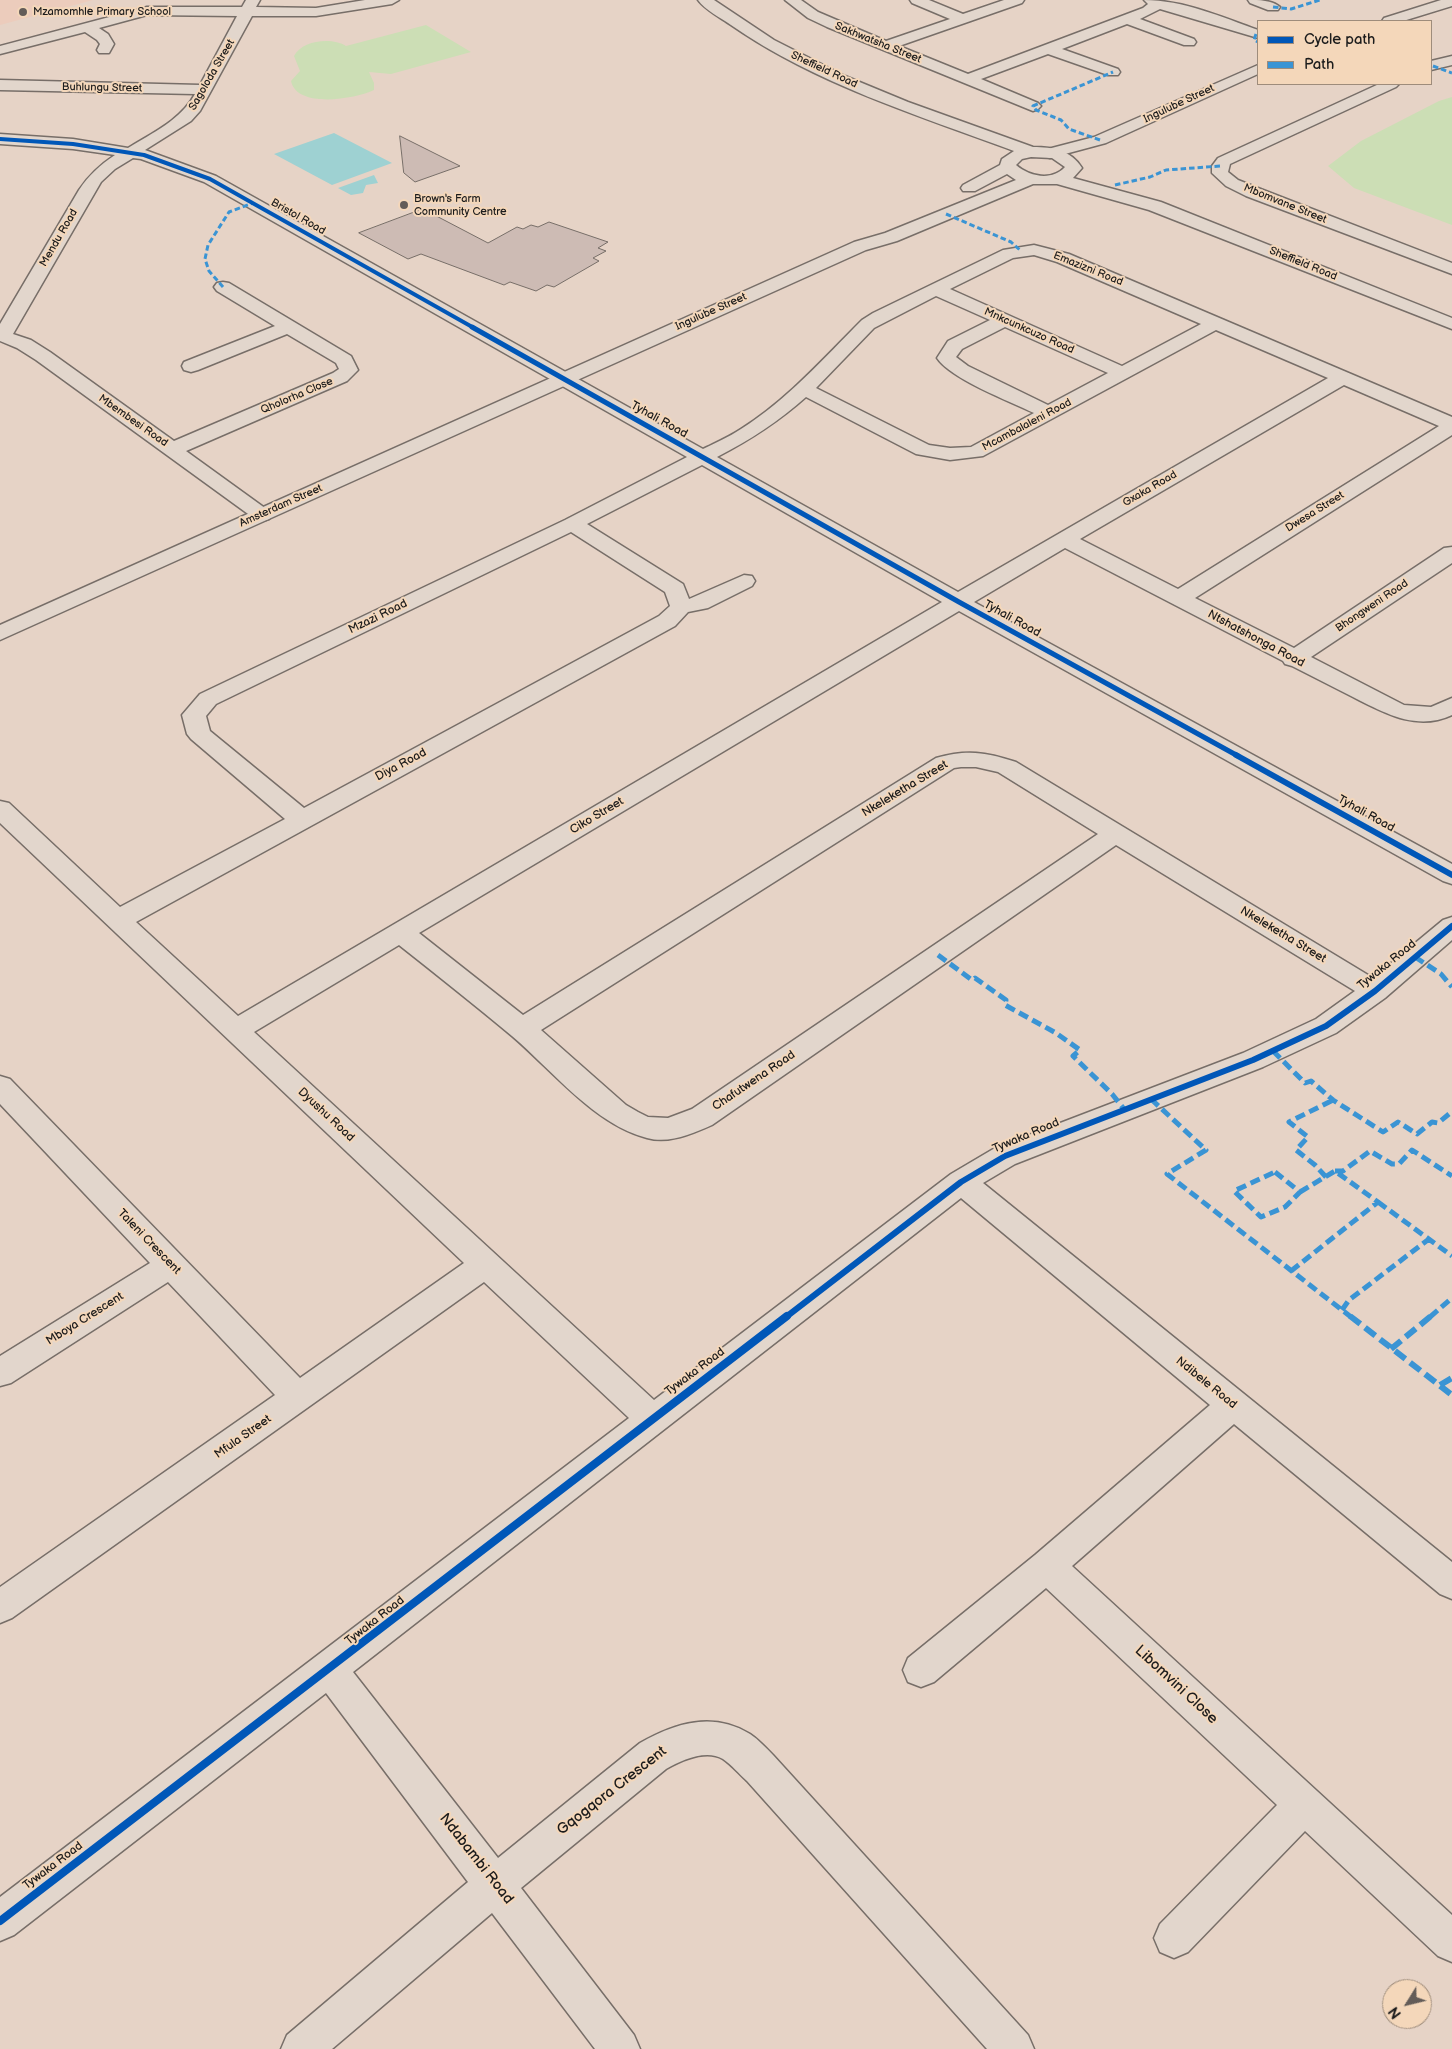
<!DOCTYPE html>
<style>
body{margin:0}
#map{position:relative;width:1452px;height:2049px;overflow:hidden;background:#e6d3c6;font-family:"Balsamiq Sans",sans-serif}
canvas{display:block}
.legend{position:absolute;left:1257px;top:20px;width:175px;height:65px;box-sizing:border-box;background:#f4d7ba;border:1px solid #9e8c7b;margin:0;padding:6px 9px;list-style:none;font-size:15px;color:#1c1c1c}
.legend li{display:flex;align-items:center;gap:10px;height:25px}
.legend b{width:25px;border:1px solid #9e8c7b}
.north{position:absolute;left:1382px;top:1979px;width:50px;height:50px;box-sizing:border-box;background:#f4d7ba;border:1px solid #9e8c7b;border-radius:50%;rotate:234deg;font-size:14px;font-weight:700;line-height:20px;text-align:center;color:#1c1c1c}
.north::after{content:'';display:block;margin:auto;width:18px;height:22px;background:#635c58;clip-path:polygon(50% 0,100% 100%,50% 72%,0 100%)}
</style>
<div id="map">
<canvas width="1452" height="2049"></canvas>
<ul class="legend">
<li><b style="height:6px;background:#0057b8"></b>Cycle path</li>
<li><b style="height:6px;background:#3a94d4"></b>Path</li>
</ul>
<div class="north">N</div>
</div>
<script>
const context = document.querySelector('canvas').getContext('2d');
context.lineJoin = 'round';
function fill(path, color) { context.fillStyle = color; context.fill(path, 'evenodd'); }
function trace(path, color, width, dash) { context.strokeStyle = color; context.lineWidth = width; context.lineCap = dash ? 'butt' : 'round'; context.setLineDash(dash || []); context.stroke(path); }
function drawText(font, color, halo, rows, align = 'center') {
  context.font = font + ' "Balsamiq Sans",sans-serif'; context.lineWidth = 4; context.setLineDash([]); context.textBaseline = 'middle'; context.strokeStyle = halo; context.fillStyle = color; for (const [text, x, y, turn = 0] of rows) {
    context.save(); context.translate(x, y); context.rotate((+turn || 0) * Math.PI / 180); context.textAlign = isNaN(turn) ? turn : align; if (halo) context.strokeText(text, 0, 0); context.fillText(text, 0, 0); context.restore();
  }
}
fill(new Path2D(`
 M0 0H93L0 25Z`), '#ecccbc');
fill(new Path2D(`
 M426 25 471 52 391 74 369 72 374 83V90C355 99 297 109 291 81L300 71 294 56C302 40 332 37 346 46Z
 M1452 97V225L1354 188 1328 166 1361 141 1439 101Z`), '#ccdeb5');
fill(new Path2D(`
 M334 133 392 163 332 185 274 154Z
 M374 175 378 183 366 185 363 193 351 195 338 188Z`), '#9ed1d2');
const building = new Path2D(`
 M400 136 460 166 415 182 404 173Z
 M423 209 488 243 517 227 523 229 531 225 538 227 549 222 608 242 598 248 606 251 593 258 599 261 554 287 547 285 536 291 510 282 504 285 421 254 408 259 359 233Z`);
fill(building, '#cdbbb4');
trace(building, '#776e68', 1);
const minor = new Path2D(`
 M246 0H260L256 7 316 8 365 0H399L392 4 316 16H252L200 111 191 121 145 150 216 176 703 449C715 443 729 437 741 429 787 400 823 359 862 320L873 313 1003 250 1034 245 1069 254 1452 417V435L1195 598 1294 648 1444 548 1452 547V563L1311 657 1404 705 1431 707 1452 698V715C1416 732 1383 712 1351 696 1331 686 1312 676 1292 666L1285 664 1283 661 1065 548 974 602 1452 864V884L1443 881 959 611 419 933 523 1015 936 758C967 749 986 752 1016 762L1373 978 1443 920 1452 917V940L1385 998 1336 1033 1263 1067 1015 1164 983 1183 1452 1562V1599L1440 1594 1234 1424 1072 1566 1452 1915V1962L1438 1956 1305 1831 1188 1952 1174 1958 1160 1952 1154 1938 1160 1924 1277 1805 1046 1588 934 1682 921 1687 908 1682 903 1670 908 1658 1035 1555 1210 1405 961 1198 353 1672 498 1858 640 1743C675 1723 713 1711 750 1734 759 1740 766 1748 773 1755L1028 2035 1034 2049H987L747 1781C739 1774 732 1765 723 1759 706 1749 682 1760 666 1769L521 1888 634 2035 640 2049H595L492 1913 332 2049H281L287 2035 468 1882 326 1693 14 1935 0 1941V1897L629 1418 484 1282 12 1618 0 1623V1587L275 1395 168 1282 11 1383 0 1386V1356L150 1263 0 1104V1076L10 1079 300 1378 464 1263 0 823V801L9 803 120 907 285 819 191 739 187 734 182 715 200 694 565 520 687 457 204 182 141 159 133 158 115 169 101 182 13 334 31 340 50 352 174 441 333 373 339 369 336 363 287 334 198 370 191 372 184 370 182 366 184 362 275 326 217 291 214 287 217 283 223 282 229 283 351 356 358 370 347 381 186 451 269 511 272 515 269 519 262 521 255 519 36 360 17 348 0 341V324L79 190C89 175 100 165 115 155L73 149 0 144V134L73 139 128 148C152 133 181 120 195 94L0 90V80L200 85 237 16 147 15 99 28 108 34 114 44 109 53H99L97 50 100 44 97 40 85 32 0 54V46L147 7H242ZM1034 255 1057 262 1201 324 1122 366 950 289 1013 258ZM936 296 990 320 948 341 937 358C951 379 1009 401 1034 413L971 447 950 448 929 445 816 388 874 328ZM1005 327 1108 373 1048 405 968 366 956 357 962 349ZM1216 330 1328 378 958 592 717 457C750 440 778 422 806 397L916 454 950 460 983 456ZM1344 385 1439 426 1178 589 1080 539ZM702 465 942 602 238 1016 136 922 675 626 688 612 708 608 752 586 755 581 752 576 744 575 689 599 683 584 587 524ZM571 532 665 592 670 606 659 616 304 808 210 731 206 716 216 704ZM961 767H976L998 772 1098 834 692 1109 668 1118 648 1117 638 1112 626 1105 541 1030 954 768ZM1116 845 1355 991 1316 1019 1243 1053 995 1148 951 1174 654 1400 254 1032 399 945C437 975 475 1005 512 1036 552 1070 595 1125 647 1138 669 1144 692 1134 712 1125Z
 M785 0H801L818 12 886 41 950 19 912 3 910 0H929L963 14 1004 0H1024L1022 3 899 46 968 74 1143 8 1148 4 1144 0C1183 0 1222 17 1258 30V38L1160 9 1140 19 1194 39 1196 42 1194 45H1184L1127 24 1062 49 1118 69 1120 72 1118 75H1108L1048 54 981 79 1038 103 1041 106 1038 109 1033 111 827 27 808 18Z
 M1248 0C1259 0 1272 0 1280 7L1278 10H1268L1250 3Z
 M1441 0H1452V6L1403 21H1382L1384 18Z
 M1452 56V65L1431 70V61Z
 M1258 65V74L1106 143 1050 158 1044 156 1042 153 1044 150 1094 137Z
 M1379 84H1399L1396 87 1230 164 1228 172 1238 180 1258 188 1452 263V274L1246 196 1226 186 1212 173V166L1218 158Z`);
const tertiary = new Path2D(`
 M698 0H714L774 40 845 76 908 102 1033 147C1053 147 1071 150 1082 168L1073 178 1161 202 1452 318V329L1149 210 1057 184H1033L897 241 866 250 0 640V625L854 242 885 233 1016 180 1007 174 975 191H963L961 188 963 185 1000 165 1002 159 1014 151C917 115 816 84 731 25 721 18 705 10 698 0ZM1031 157 1052 158 1065 167C1052 181 1030 177 1016 165L1022 159Z`);
trace(minor, '#776e68', 3);
trace(tertiary, '#776e68', 3);
fill(minor, '#e2d6cc');
fill(tertiary, '#e2d6cc');
trace(new Path2D(`
 M1273 7 1291 9 1320 0
 M1256 34 1254 40 1258 42
 M1433 66 1452 73
 M1100 140 1069 129 1061 120 1036 110 1033 106 1113 72
 M1115 185 1150 177 1166 170 1220 166
 M946 214 1011 242 1021 251
 M223 287 209 271 205 259 208 245 229 212 253 203`), '#3a94d4', 3, [5.5, 3]);
trace(new Path2D(`
 M938 955 972 980 975 978 1006 1000 1005 1005 1056 1033 1080 1050 1073 1056 1112 1094 1124 1109
 M1415 957 1441 974 1452 987
 M1273 1051 1305 1083 1311 1081 1333 1100 1383 1132 1398 1122 1417 1134 1432 1122 1438 1123 1449 1114 1452 1116
 M1151 1099 1206 1150 1167 1174 1351 1317
 M1335 1171H1343L1370 1151 1392 1164H1399L1412 1150 1452 1176
 M1275 1172 1300 1192 1285 1207 1261 1217 1234 1191Z
 M1326 1177 1315 1165 1296 1150 1308 1137 1289 1122 1333 1100
 M1378 1202 1452 1256
 M1291 1271 1378 1202 1335 1171 1300 1192
 M1342 1310 1349 1300 1429 1239
 M1430 1317 1452 1298`), '#3a94d4', 5, [10, 5]);
trace(new Path2D(`
 M1350 1316 1452 1395
 M1391 1349 1431 1316
 M1440 1385 1452 1378`), '#3a94d4', 6, [13, 6]);
trace(new Path2D(`
 M0 139 73 144 144 155 210 179 474 328`), '#0057b8', 4);
trace(new Path2D(`
 M472 327 959 602 1238 756`), '#0057b8', 5);
trace(new Path2D(`
 M1236 755 1452 875
 M786 1317 961 1182 1005 1156 1253 1060 1326 1026 1375 991 1452 926`), '#0057b8', 6);
trace(new Path2D(`
 M0 1921 787 1316`), '#0057b8', 8);
for (const [x, y, r, color] of [
 [23,12,5,"#635c58"],
 [404,205,5,"#635c58"]
]) { const dot = new Path2D(); dot.arc(x, y, r, 0, 2 * Math.PI); context.fillStyle = color; context.fill(dot); trace(dot, '#f4d7ba', 2); }
drawText('11px', '#1c1c1c', '#f4d7ba', [
 ["Mzamomhle Primary School",33,12],
 ["Brown's Farm",414,199],
 ["Community Centre",414,212]
], 'left');
drawText('11px', '#1c1c1c', '#f4d7ba', [
 ["Sakhwatsha Street",878,43,22],
 ["Sheffield Road",824,70,25],
 ["Sagoloda Street",212,75,-60],
 ["Buhlungu Street",102,88,1],
 ["Ingulube Street",1179,104,-25],
 ["Mbomvane Street",1285,204,22],
 ["Bristol Road",298,217,30],
 ["Mendu Road",59,238,-60],
 ["Sheffield Road",1303,264,22],
 ["Emazizni Road",1088,269,22],
 ["Ingulube Street",711,312,-24],
 ["Mnkcunkcuzo Road",1029,331,24],
 ["Qholorha Close",297,396,-23],
 ["Mbembesi Road",133,421,35],
 ["Mcambalaleni Road",1027,425,-28],
 ["Gxaka Road",1150,489,-30],
 ["Amsterdam Street",281,506,-24],
 ["Dwesa Street",1315,512,-32],
 ["Bhongweni Road",1372,606,-34]
]);
drawText('12px', '#1c1c1c', '#f4d7ba', [
 ["Tyhali Road",659,420,29],
 ["Mzazi Road",378,617,-26],
 ["Tyhali Road",1012,619,29],
 ["Ntshatshonga Road",1256,639,28],
 ["Diya Road",401,765,-28],
 ["Nkeleketha Street",905,789,-31],
 ["Tyhali Road",1366,814,29],
 ["Ciko Street",597,816,-31],
 ["Nkeleketha Street",1283,935,31],
 ["Tywaka Road",1387,965,-39],
 ["Chafutwena Road",754,1081,-34],
 ["Dyushu Road",326,1115,43],
 ["Tywaka Road",1026,1136,-23],
 ["Taleni Crescent",149,1242,46],
 ["Mboya Crescent",85,1319,-32],
 ["Tywaka Road",695,1372,-37],
 ["Ndibele Road",1206,1383,39],
 ["Mfula Street",243,1437,-35],
 ["Tywaka Road",375,1621,-38],
 ["Tywaka Road",53,1866,-37]
]);
drawText('15px', '#1c1c1c', '#f4d7ba', [
 ["Libomvini Close",1176,1685,43],
 ["Gqogqora Crescent",612,1791,-38],
 ["Ndabambi Road",476,1859,52]
]);
</script>
